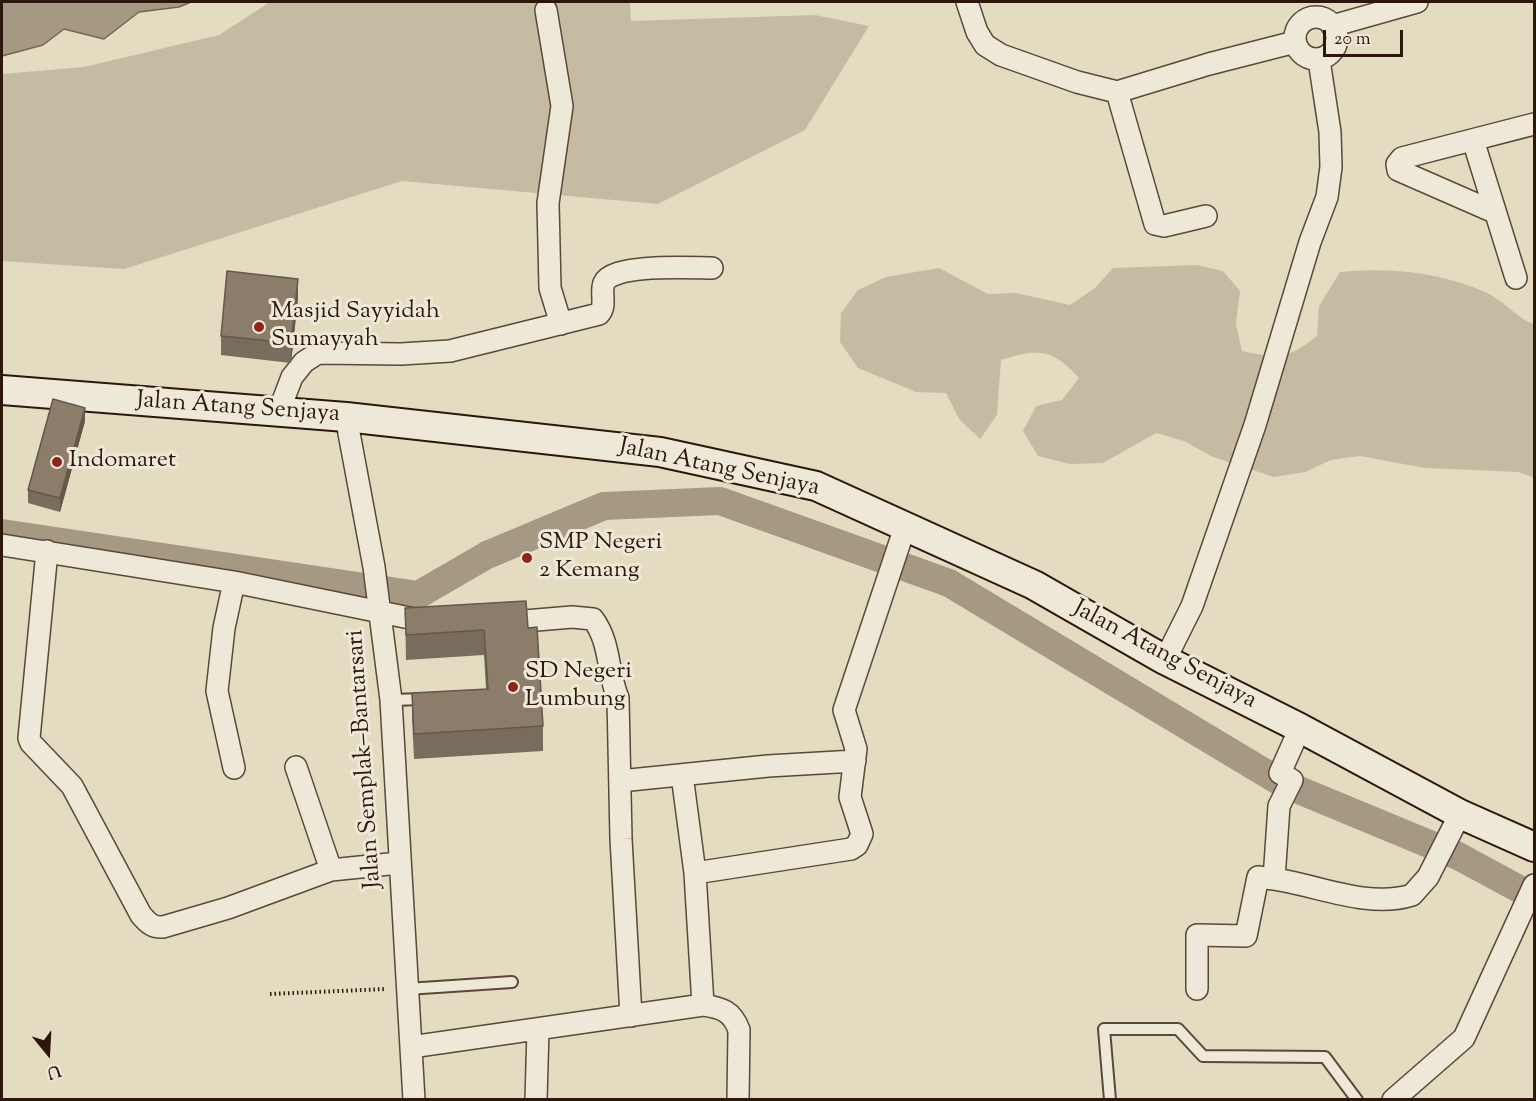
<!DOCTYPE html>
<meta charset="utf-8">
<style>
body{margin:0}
#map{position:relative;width:1536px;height:1101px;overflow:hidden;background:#e4dcc1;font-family:"Sorts Mill Goudy",serif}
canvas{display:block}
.frame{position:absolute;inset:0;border:3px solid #2d170d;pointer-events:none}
.north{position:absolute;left:18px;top:1023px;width:60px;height:60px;-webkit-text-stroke:4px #ede8d7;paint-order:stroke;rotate:162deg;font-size:16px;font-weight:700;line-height:24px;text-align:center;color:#2d170d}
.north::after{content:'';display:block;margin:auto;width:21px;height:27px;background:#2d170d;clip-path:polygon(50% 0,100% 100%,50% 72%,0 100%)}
.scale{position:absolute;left:1323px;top:30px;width:80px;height:27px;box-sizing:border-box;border:3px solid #2d170d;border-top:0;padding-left:8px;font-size:18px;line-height:21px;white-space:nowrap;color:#2d170d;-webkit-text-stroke:4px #ede8d7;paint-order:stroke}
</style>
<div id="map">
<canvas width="1536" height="1101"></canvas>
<div class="frame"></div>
<div class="north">U</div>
<div class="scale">20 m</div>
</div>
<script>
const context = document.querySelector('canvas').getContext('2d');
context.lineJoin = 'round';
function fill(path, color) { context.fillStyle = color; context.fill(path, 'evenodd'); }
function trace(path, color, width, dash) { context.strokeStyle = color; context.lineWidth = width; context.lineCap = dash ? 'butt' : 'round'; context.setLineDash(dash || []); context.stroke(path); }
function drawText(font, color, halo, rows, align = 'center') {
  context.font = font + ' "Sorts Mill Goudy",serif'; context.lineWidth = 6; context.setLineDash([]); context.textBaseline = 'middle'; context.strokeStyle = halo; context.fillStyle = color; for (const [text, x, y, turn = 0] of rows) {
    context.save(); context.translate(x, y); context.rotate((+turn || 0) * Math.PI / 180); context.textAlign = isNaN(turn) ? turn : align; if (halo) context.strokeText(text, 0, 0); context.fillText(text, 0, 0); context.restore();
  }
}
fill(new Path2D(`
 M270 2H630L631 21 815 15 869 26 805 130 658 204 402 181 124 269 2 261V74L84 67 219 35Z
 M1197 265 1223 271 1240 291 1236 324 1242 351C1279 359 1288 359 1317 336L1319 306 1340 272C1389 267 1440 272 1485 292 1502 299 1522 322 1534 324V478L1519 472 1425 468 1360 456 1331 460 1305 472 1274 477 1213 457 1184 441 1156 433 1103 463 1070 464 1038 456 1023 431 1036 406 1062 400 1079 378C1053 349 1038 348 1001 360L997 415 980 439 959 419 946 393 916 392 858 368 840 342 841 313 858 290 886 277 939 268 988 294 1016 293 1070 305 1095 288 1113 268Z`), '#c5bba2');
const water = new Path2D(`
 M2 2H191L179 7 139 12 104 39 64 29 43 45 2 56Z`);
fill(water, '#a69984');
trace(water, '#766554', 1.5);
trace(new Path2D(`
 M2 533 418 595 487 555 604 506 720 501 949 583 1282 783 1458 856 1534 897`), '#a69984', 28);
const lane = new Path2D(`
 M391 700 425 699
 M407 989 512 982
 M1110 1100 1104 1029H1178L1203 1056 1325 1057 1357 1100`);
const street = new Path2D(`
 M967 2 977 32 985 45 1001 55 1077 82 1117 92 1209 64 1295 42
 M546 10 562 106 548 203 550 288 561 324
 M1295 38a21 21 0 1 1 42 0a21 21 0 1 1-42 0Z
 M1332 26 1417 2
 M1117 92 1155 224 1164 226 1206 216
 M1473 140 1516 278
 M1494 212 1398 170 1397 164 1402 158 1534 124
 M279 411 292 377 304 362 318 353 401 354 450 351 599 314C607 306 600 293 604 283 612 263 693 268 712 268
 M346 417 374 567 391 700 414 1100
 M2 545 234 582 434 623
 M47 551 29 738 31 743 72 786 141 915C148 923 153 928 163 927L228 908 331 870 399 863
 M501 623 572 617 593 619C611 643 607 672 618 698L621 839 631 1016
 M1165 660 1192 606 1255 425 1310 242 1327 197 1331 167 1330 132 1319 60
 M296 767 331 870
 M234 768 217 691 224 628 234 582
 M682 775 695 873
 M620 781 768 766 855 761
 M1274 879C1317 885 1368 909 1412 895L1428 877 1460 814
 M1197 989V935L1246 936 1258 877 1274 879 1279 806 1292 780 1280 773 1300 728
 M411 1047 703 1005
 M536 1100 538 1029
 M738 1100 739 1030C732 1011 722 1008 703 1005L695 873 851 849 857 845 862 834 850 797 856 749 844 710 906 524
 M1393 1100 1464 1038 1534 885`);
const secondary = new Path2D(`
 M2 390 346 417 660 452 816 486 1034 585 1165 660 1300 728 1460 814 1534 847`);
trace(lane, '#5b483a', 14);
trace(street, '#5b483a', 24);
trace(secondary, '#2d170d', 32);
trace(new Path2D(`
 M270 994 386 989`), '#2d170d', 4, [1.5, 3]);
trace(lane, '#ede8d7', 10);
trace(street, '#ede8d7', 21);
trace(secondary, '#ede8d7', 28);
fill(new Path2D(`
 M298 298 291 363 221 355V336Z
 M85 421 60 512 28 503V490Z
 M405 608 528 628 543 726V751L414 759 412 718V693L486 689 484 655 406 660Z`), '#786c5c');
fill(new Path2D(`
 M298 279V298L291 363V343Z
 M85 408V421L60 512V498Z`), '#62584b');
const building = new Path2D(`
 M227 271 298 279 291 343 221 336Z
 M53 399 85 408 60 498 28 490Z
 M526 601 528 628 537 627 543 726 414 734 412 693 488 689 484 630 406 635 405 608Z`);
fill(building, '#8c7d6b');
trace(building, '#62584b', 1.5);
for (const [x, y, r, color] of [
 [259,327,6,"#8f2418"],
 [57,462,6,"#8f2418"],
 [527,558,6,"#8f2418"],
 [513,687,6,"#8f2418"]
]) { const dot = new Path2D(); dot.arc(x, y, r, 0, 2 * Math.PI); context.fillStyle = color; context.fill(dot); trace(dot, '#ede8d7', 2); }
drawText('24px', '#2d170d', '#ede8d7', [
 ["Masjid Sayyidah",271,313],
 ["Sumayyah",271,341],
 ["Indomaret",69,462],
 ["SMP Negeri",539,544],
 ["2 Kemang",539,572],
 ["SD Negeri",525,673],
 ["Lumbung",525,701]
], 'left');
drawText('24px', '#2d170d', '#ede8d7', [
 ["Jalan Atang Senjaya",238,409,4],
 ["Jalan Atang Senjaya",719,469,12],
 ["Jalan Atang Senjaya",1164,656,28],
 ["Jalan Semplak–Bantarsari",366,759,-94]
]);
</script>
